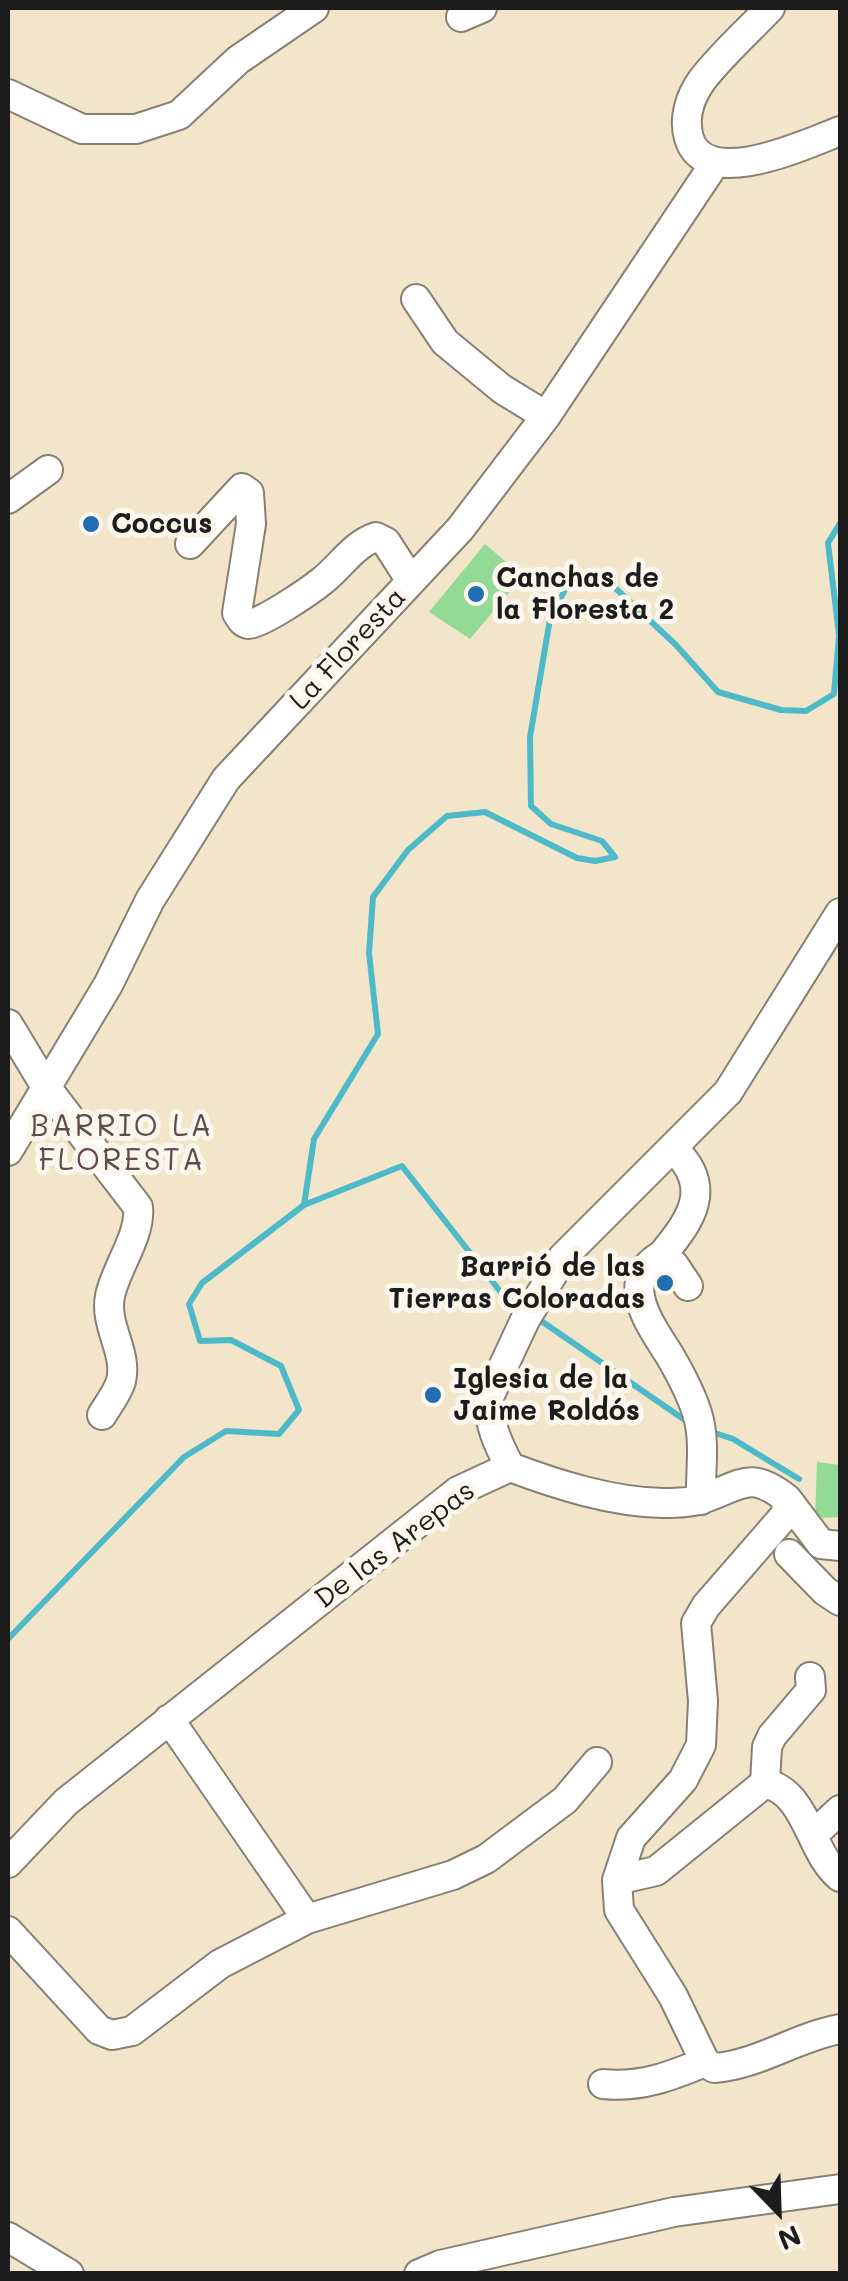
<!DOCTYPE html>
<meta charset="utf-8">
<style>
body{margin:0}
#map{position:relative;width:848px;height:2281px;overflow:hidden;background:#f2e5ca;font-family:Mali,sans-serif}
canvas{display:block}
.frame{position:absolute;inset:0;border:10px solid #1c1c1c;pointer-events:none}
.north{position:absolute;left:728px;top:2161px;width:100px;height:100px;-webkit-text-stroke:8px #fbf7ec;paint-order:stroke;rotate:157deg;font-size:28px;font-weight:700;line-height:40px;text-align:center;color:#1c1c1c}
.north::after{content:'';display:block;margin:auto;width:35px;height:45px;background:#1c1c1c;clip-path:polygon(50% 0,100% 100%,50% 72%,0 100%)}
</style>
<div id="map">
<canvas width="848" height="2281"></canvas>
<div class="frame"></div>
<div class="north">N</div>
</div>
<script>
const context = document.querySelector('canvas').getContext('2d');
context.lineJoin = 'round';
function fill(path, color) { context.fillStyle = color; context.fill(path, 'evenodd'); }
function trace(path, color, width, dash) { context.strokeStyle = color; context.lineWidth = width; context.lineCap = dash ? 'butt' : 'round'; context.setLineDash(dash || []); context.stroke(path); }
function drawText(font, color, halo, rows, align = 'center') {
  context.font = font + ' Mali,sans-serif'; context.lineWidth = 10; context.setLineDash([]); context.textBaseline = 'middle'; context.strokeStyle = halo; context.fillStyle = color; for (const [text, x, y, turn = 0] of rows) {
    context.save(); context.translate(x, y); context.rotate((+turn || 0) * Math.PI / 180); context.textAlign = isNaN(turn) ? turn : align; if (halo) context.strokeText(text, 0, 0); context.fillText(text, 0, 0); context.restore();
  }
}
fill(new Path2D(`
 M485 544 523 576 470 639 429 612Z
 M817 1462 840 1465V1517L815 1518Z`), '#92da95');
trace(new Path2D(`
 M304 1205 314 1139 378 1034 369 953 373 897 408 850 447 816 485 812 577 858 595 861 615 857 602 841 551 824 531 806 530 737 550 619 567 586 611 584 676 645 718 692 781 710 806 711 834 694 839 635 828 543 840 523
 M534 1316 692 1425
 M709 1431 733 1439 799 1479
 M8 1639 184 1457 226 1431 279 1434 299 1410 281 1366 231 1340 200 1341 189 1304 202 1283 304 1205 402 1166 503 1295 523 1309`), '#4ebac9', 6);
const minor = new Path2D(`
 M770 8C748 31 722 54 702 80 690 97 683 118 689 138 705 192 806 144 840 131
 M461 17 482 8
 M8 94 82 129H136L179 115 238 60 314 8
 M416 299 445 342 502 389 546 416
 M8 499 48 470
 M190 544 242 488 249 493 251 524 237 613C240 617 242 623 248 624 260 625 311 590 322 581 340 567 354 544 376 537L386 542 411 581
 M8 1024 46 1087 138 1207C141 1236 116 1267 110 1296 104 1326 128 1352 121 1381 118 1392 108 1405 102 1415
 M8 1151 108 985 150 900 226 779 460 529 546 416 715 163
 M662 1255C691 1220 714 1188 674 1149
 M688 1286 674 1265 662 1255C616 1281 651 1325 670 1356 680 1373 691 1394 697 1413 706 1441 700 1471 701 1500
 M510 1467C498 1444 488 1423 489 1397L525 1320 563 1257 728 1092 840 913
 M787 1499 821 1544 840 1546
 M789 1554 825 1591 840 1601
 M169 1719 307 1919
 M765 1783 767 1747 772 1736 811 1690 810 1677
 M814 1834 840 1810
 M8 1863 66 1802 458 1491 510 1467C558 1485 612 1502 663 1503 675 1503 690 1503 702 1499 741 1486 749 1469 787 1499L786 1514 706 1606 696 1623 703 1701 701 1745 683 1780 631 1838 617 1880 619 1910 673 1996 705 2062 714 2068C758 2065 796 2037 840 2029
 M617 1880 656 1871 765 1783C808 1793 809 1852 840 1877
 M8 1931 99 2030 112 2035 132 2031 220 1964 307 1919 453 1875 486 1859 565 1800 597 1762
 M603 2084C641 2088 671 2076 705 2062
 M8 2237 69 2274
 M419 2274 440 2265 674 2212 840 2189`);
trace(minor, '#878073', 32);
trace(minor, '#fff', 28);
for (const [x, y, r, color] of [
 [91,524,10,"#1f6fb2"],
 [476,594,10,"#1f6fb2"],
 [665,1283,10,"#1f6fb2"],
 [433,1395,10,"#1f6fb2"]
]) { const dot = new Path2D(); dot.arc(x, y, r, 0, 2 * Math.PI); context.fillStyle = color; context.fill(dot); trace(dot, '#fbf7ec', 4); }
drawText('bold 28px', '#1c1c1c', '#fbf7ec', [
 ["Coccus",111,524],
 ["Canchas de",496,578],
 ["la Floresta 2",496,610],
 ["Barrió de las",645,1267,"right"],
 ["Tierras Coloradas",645,1299,"right"],
 ["Iglesia de la",453,1379],
 ["Jaime Roldós",453,1411]
], 'left');
drawText('28px', '#1c1c1c', '#fbf7ec', [
 ["La Floresta",348,649,-47],
 ["De las Arepas",395,1545,-37]
]);
context.letterSpacing = '2.5px';
drawText('30px', '#5f4b49', '#fbf7ec', [
 ["BARRIO LA",122,1127],
 ["FLORESTA",122,1161]
]);
context.letterSpacing = '0px';
</script>
